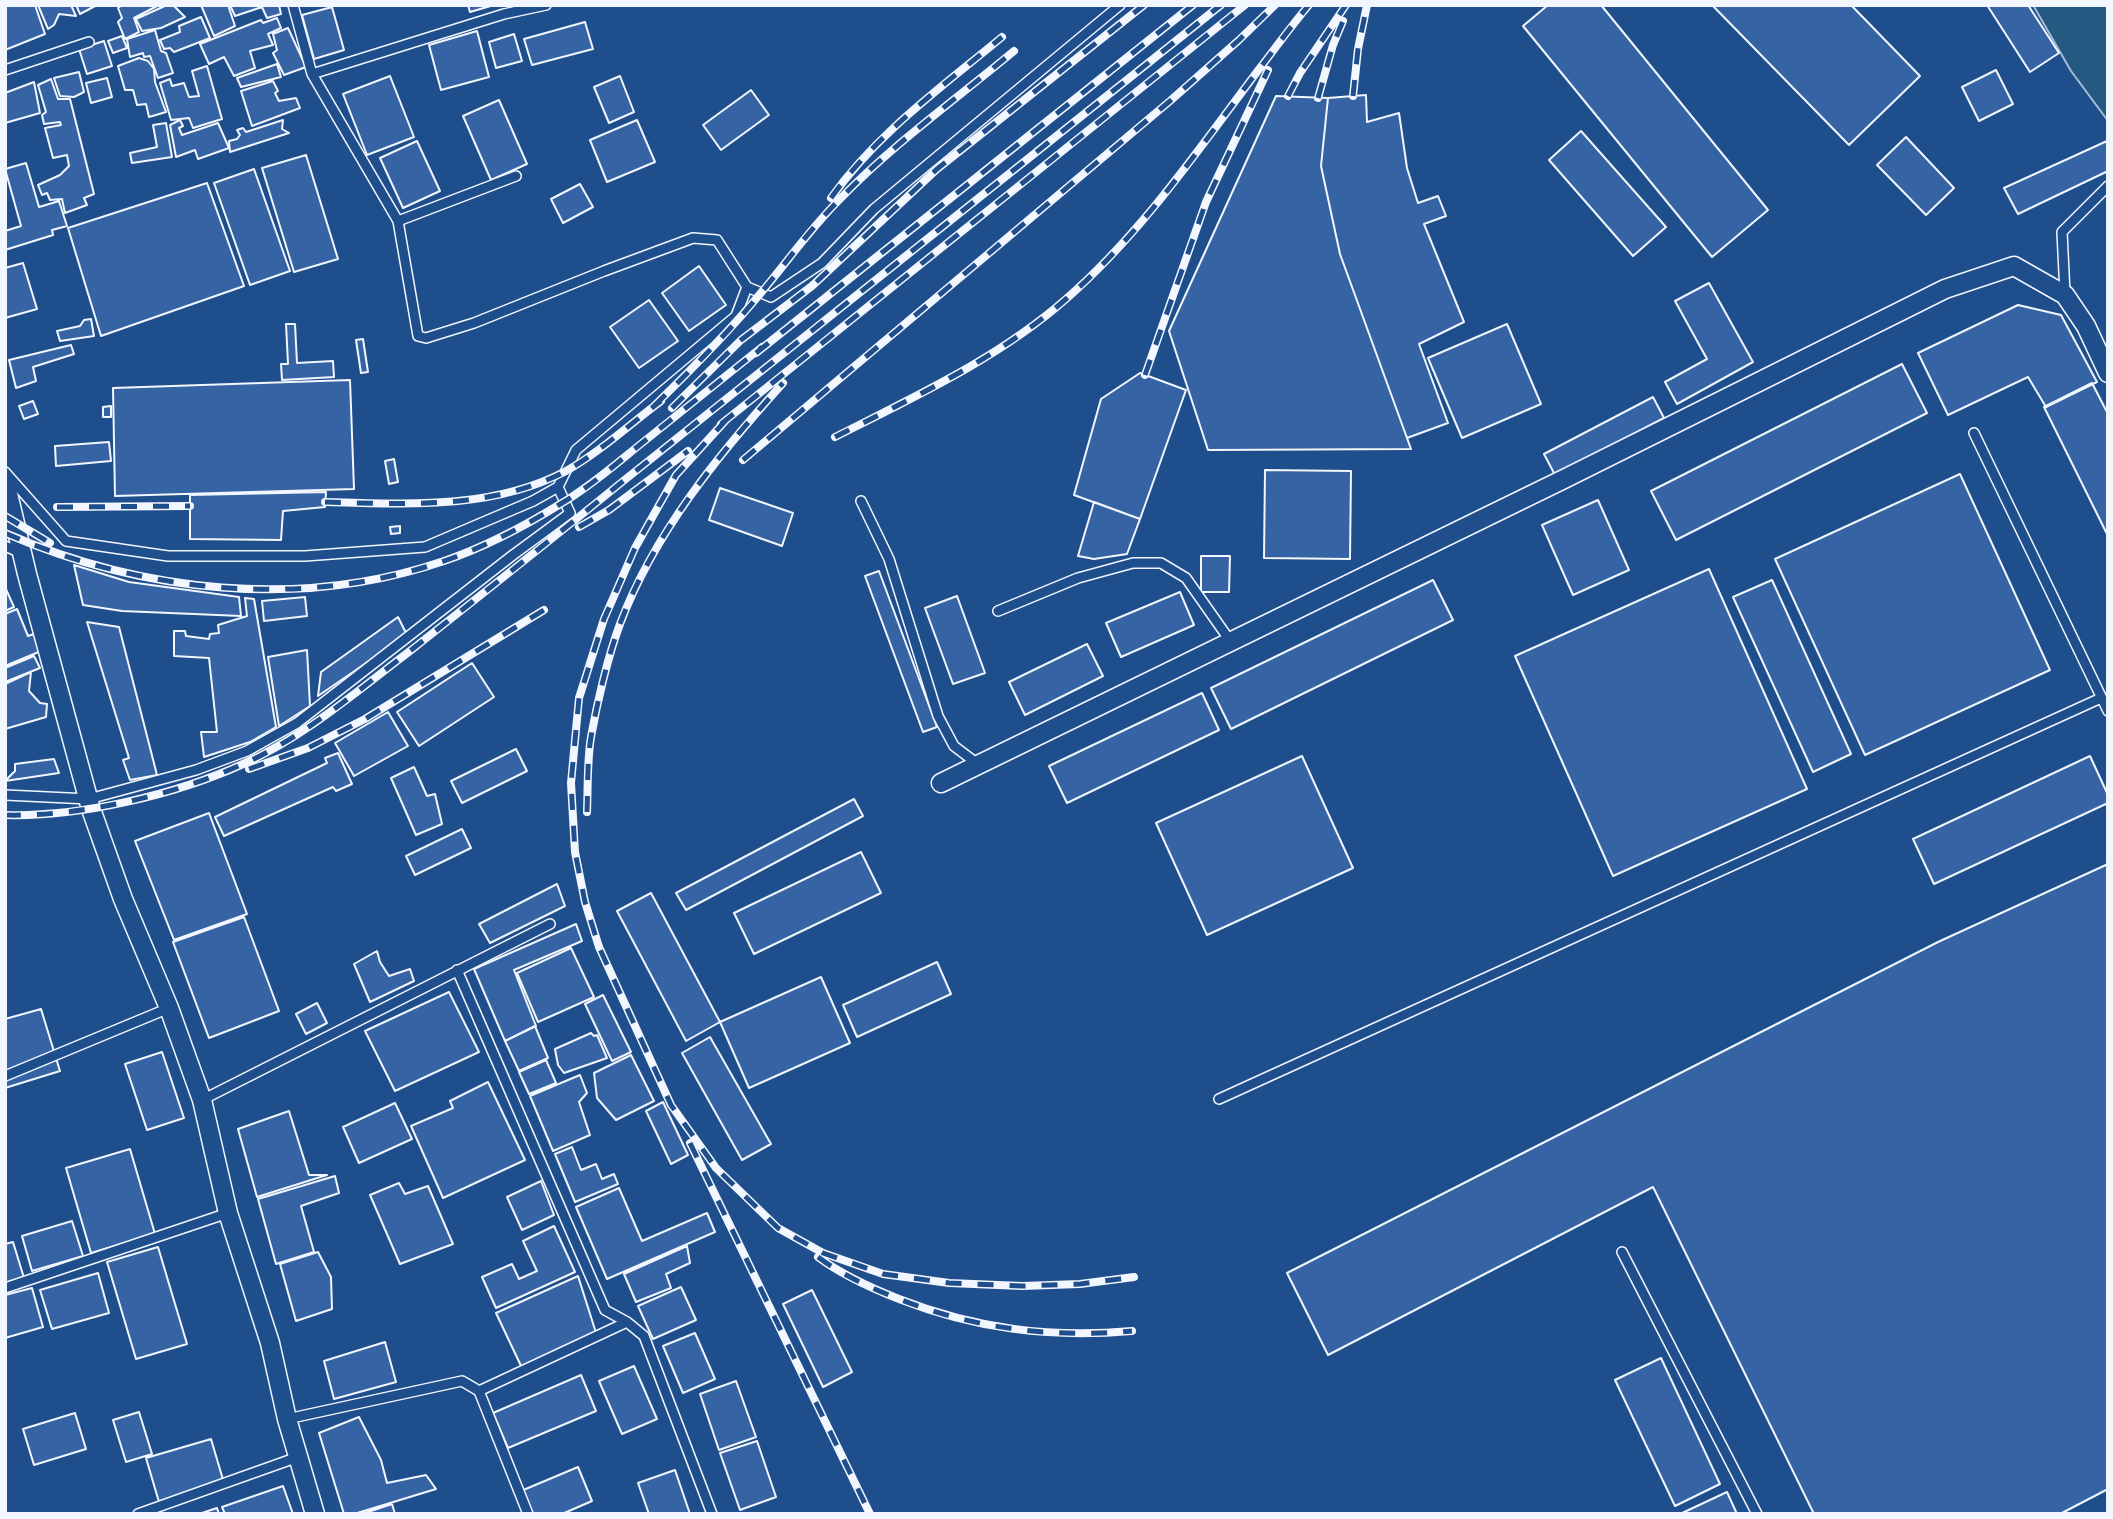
<!DOCTYPE html>
<style>
body{margin:0}
#map{position:relative;width:2113px;height:1519px;overflow:hidden;background:#1f4e8c;font-family:Mulish,sans-serif}
canvas{display:block}
.frame{position:absolute;inset:0;border:7px solid #f2f6ff;pointer-events:none}
</style>
<div id="map">
<canvas width="2113" height="1519"></canvas>
<div class="frame"></div>
</div>
<script>
const context = document.querySelector('canvas').getContext('2d');
context.lineJoin = 'round';
function fill(path, color) { context.fillStyle = color; context.fill(path, 'evenodd'); }
function trace(path, color, width, dash) { context.strokeStyle = color; context.lineWidth = width; context.lineCap = dash ? 'butt' : 'round'; context.setLineDash(dash || []); context.stroke(path); }
const green = new Path2D(`
 M2033 5H2108V121L2071 71Z`);
fill(green, '#245a82');
trace(green, '#a8bbd7', 2);
const building = new Path2D(`
 M5 5H35L45 34 5 50Z
 M38 5H71L76 16 59 14 54 25 48 29Z
 M76 5H97L80 14Z
 M122 5H159L134 18 139 32 125 39 118 22 122 18 118 8Z
 M167 5H173L185 17 161 28 142 31 136 19Z
 M201 5H228L235 26 214 36Z
 M230 5H279L281 14 267 18 262 7 235 16Z
 M468 5H494L470 12Z
 M1548 5H1601L1768 210 1712 257 1523 26Z
 M1712 5H1851L1920 76 1849 145Z
 M1987 5H2028L2059 53 2030 72Z
 M332 7 344 50 314 59 302 15Z
 M201 17 210 38 174 52 170 48 164 49 160 40 180 32 179 26Z
 M277 18 281 28 268 34 273 45 250 51 255 68 234 76 224 57 209 64 200 44 261 20 263 23Z
 M585 22 593 49 532 65 524 39Z
 M288 28 306 67 284 75 273 53 277 50 273 34Z
 M155 30 161 51 166 53 173 73 158 78 150 56 144 57 143 53 130 57 127 39Z
 M477 31 489 77 441 90 429 45Z
 M514 34 522 61 496 68 489 42Z
 M122 36 127 48 113 53 108 41Z
 M104 41 112 66 87 74 79 49Z
 M139 58 148 61 154 69 155 82 166 112 149 117 146 104 137 105 133 90H125L118 66Z
 M277 64 281 77 241 87 237 78Z
 M207 66 222 119 193 128 189 118 171 120 160 83 170 79 172 86 184 83 189 97 199 96 192 71Z
 M1996 70 2013 104 1979 121 1962 87Z
 M79 72 84 92 74 97 60 96 54 78Z
 M390 76 414 137 367 155 343 94Z
 M620 76 634 112 609 123 594 87Z
 M107 78 112 97 91 103 86 83Z
 M51 79 58 99H70L94 194 84 198 87 205 65 213 62 199 50 200 47 193 42 195 38 185 60 175 69 166 67 155 53 158 45 128 61 125 60 122 44 124 42 115 46 112 38 85Z
 M273 81 278 91 275 93 279 101 296 98 300 108 252 126 241 91Z
 M34 82 40 113 5 123V93Z
 M751 90 769 115 721 150 703 125Z
 M1366 95 1367 122 1399 113 1407 168 1418 203 1438 196 1446 216 1424 224 1464 322 1419 344 1448 423 1407 438 1340 254 1321 166 1328 98Z
 M1276 96 1328 98 1321 166 1340 254 1411 449 1208 450 1169 331Z
 M499 100 527 164 491 180 463 116Z
 M180 120 183 126 179 128 182 135 218 123 229 148 198 159 195 150 176 157 170 125Z
 M283 120 282 129 289 133 230 152 229 141 237 139 240 135 237 130 243 128 246 132Z
 M637 120 655 162 607 182 590 140Z
 M166 123 172 157 132 163 130 153 157 147 153 125Z
 M1581 131 1666 227 1633 256 1549 160Z
 M1906 137 1954 188 1926 215 1877 165Z
 M417 141 440 191 403 208 380 158Z
 M2107 141 2108 171 2018 214 2004 188Z
 M306 155 338 259 294 272 262 168Z
 M26 163 39 207 59 201 67 226 52 230 53 235 5 250V231L21 226 5 169Z
 M254 169 290 271 250 285 214 183Z
 M207 183 244 286 101 336 68 228Z
 M580 184 593 207 563 223 551 199Z
 M23 263 37 309 5 318V268Z
 M699 266 726 305 689 331 662 293Z
 M1709 283 1753 362 1677 404 1665 382 1707 359 1675 301Z
 M649 300 678 341 639 368 610 327Z
 M2018 305 2061 315 2097 382 2046 407 2028 377 1948 415 1918 353Z
 M91 319 94 336 60 341 57 331 80 326 84 320Z
 M286 324H295L297 363 333 361 334 377 282 380 281 364H288Z
 M1507 324 1541 404 1462 438 1428 358Z
 M363 339 368 372 361 373 356 340Z
 M71 345 74 354 33 367 36 381 16 388 9 360Z
 M1902 364 1927 413 1676 540 1651 491Z
 M1140 373 1186 390 1140 519 1074 495 1101 399Z
 M350 380 354 489 115 496 113 388Z
 M2092 383 2108 414V536L2044 407Z
 M1653 397 1664 418 1555 475 1544 454Z
 M33 401 38 414 24 419 19 406Z
 M111 406V417H103V407Z
 M109 442 111 461 56 466 55 446Z
 M394 459 398 482 389 484 385 461Z
 M1265 470 1351 471 1350 559 1264 558Z
 M1960 474 2050 670 1865 755 1775 559Z
 M720 488 793 513 782 546 709 520Z
 M326 492 325 507 283 511 281 540 190 539V495Z
 M1598 500 1629 570 1573 595 1542 525Z
 M1094 502 1140 519 1127 554 1094 559 1078 556Z
 M400 526V533L391 534 390 527Z
 M1201 556H1230L1229 592H1201Z
 M74 565 129 582 239 597 241 616 122 611 83 605Z
 M1709 569 1807 789 1613 876 1515 656Z
 M879 571 937 727 923 732 865 576Z
 M1433 580 1453 620 1231 729 1211 688Z
 M1772 580 1851 754 1813 772 1733 597Z
 M5 587 14 607 5 611Z
 M1180 592 1194 625 1121 657 1106 623Z
 M957 596 985 673 953 684 925 608Z
 M305 597 307 616 264 621 262 601Z
 M245 598 254 599 276 727 250 742 204 757 201 732H217L209 658 174 656V631H185L186 636 209 639 210 634 219 633 218 625 247 616Z
 M17 609 28 636 34 634 41 651 5 666V614Z
 M398 617 407 635 318 696 321 672Z
 M87 622 119 627 157 775 130 780 123 760 129 758Z
 M1087 644 1103 676 1025 715 1009 682Z
 M307 650 310 706 279 726 268 657Z
 M34 656 40 668 5 682V668Z
 M472 663 494 697 419 746 397 712Z
 M31 672 29 691 40 703 47 704 46 717 5 729V684Z
 M1202 693 1219 730 1067 803 1049 766Z
 M388 712 408 746 354 776 335 743Z
 M516 749 527 771 462 803 451 781Z
 M338 753 352 784 336 791 333 787 224 836 215 817 327 763 325 758Z
 M1302 756 1353 868 1207 935 1156 823Z
 M2090 756 2108 795V803L1934 884 1913 839Z
 M54 759 59 773 5 781 15 771V764Z
 M414 767 427 796 435 794 442 824 416 835 391 778Z
 M854 799 863 816 686 910 676 893Z
 M209 813 247 914 174 940 135 841Z
 M462 829 471 848 415 875 406 856Z
 M861 852 881 893 754 954 734 913Z
 M2108 864V1489L2060 1514H1814L1653 1187 1328 1355 1287 1273 1938 942Z
 M557 884 565 906 490 943 479 924Z
 M651 893 720 1022 686 1041 617 911Z
 M244 917 279 1011 209 1038 173 942Z
 M576 924 582 941 514 970 536 1026 505 1041 474 969Z
 M571 948 594 997 538 1022 517 973Z
 M377 951 380 962 389 976 410 969 414 981 370 1002 354 964Z
 M937 962 951 994 857 1037 843 1005Z
 M821 977 850 1043 749 1088 720 1022Z
 M449 992 479 1052 395 1091 365 1031Z
 M603 995 631 1052 612 1061 585 1004Z
 M317 1003 327 1023 306 1034 296 1014Z
 M41 1009 60 1071 5 1088V1019Z
 M535 1026 548 1058 519 1071 505 1041Z
 M591 1033 594 1036 597 1035 607 1058 564 1073 558 1065 555 1049Z
 M710 1037 771 1144 742 1160 682 1053Z
 M162 1052 184 1118 147 1130 125 1064Z
 M631 1055 654 1101 616 1120 597 1098 594 1073Z
 M546 1060 556 1083 529 1094 519 1072Z
 M580 1075 587 1093 579 1102 590 1135 553 1151 530 1096Z
 M488 1082 525 1160 443 1198 411 1126 453 1108 450 1101Z
 M663 1102 688 1155 671 1164 646 1111Z
 M395 1103 412 1139 359 1163 343 1127Z
 M289 1111 309 1175H327L257 1197 238 1129Z
 M572 1147 581 1170 596 1164 602 1179 614 1174 618 1184 575 1202 555 1154Z
 M130 1149 155 1234 91 1253 66 1168Z
 M335 1176 339 1193 301 1206 314 1252 276 1264 258 1199Z
 M541 1181 554 1215 522 1230 507 1197Z
 M399 1183 405 1194 428 1186 453 1244 400 1264 370 1195Z
 M619 1188 642 1241 707 1213 715 1232 607 1279 576 1207Z
 M72 1221 83 1256 32 1271 22 1236Z
 M554 1226 575 1272 496 1308 482 1277 512 1264 519 1279 537 1271 523 1241Z
 M13 1242 24 1278 5 1283V1244Z
 M687 1246 690 1263 666 1274 671 1288 636 1302 624 1274Z
 M158 1247 187 1344 136 1359 107 1262Z
 M318 1252 331 1277 332 1309 296 1321 280 1264Z
 M98 1273 109 1313 52 1329 40 1290Z
 M578 1276 597 1336 522 1368 496 1313Z
 M681 1287 696 1320 653 1339 638 1306Z
 M32 1288 43 1327 5 1338V1295Z
 M812 1290 852 1372 823 1387 783 1304Z
 M695 1333 715 1379 683 1393 663 1346Z
 M385 1342 396 1382 334 1399 324 1361Z
 M1661 1358 1720 1484 1675 1506 1615 1380Z
 M634 1366 657 1419 622 1434 599 1381Z
 M581 1375 596 1411 508 1448 493 1413Z
 M736 1381 756 1437 719 1450 700 1394Z
 M139 1412 152 1454 126 1462 113 1420Z
 M75 1413 86 1449 34 1465 23 1429Z
 M359 1417 381 1460 387 1483 426 1475 436 1489 354 1514H344L319 1433Z
 M211 1439 224 1483 159 1502 146 1458Z
 M757 1441 776 1497 740 1510 720 1453Z
 M578 1467 592 1501 562 1514H531L521 1491Z
 M675 1470 690 1514H649L638 1483Z
 M283 1486 293 1514H225L222 1507Z
 M1727 1492 1737 1514H1680Z
 M392 1504 395 1514H362Z
 M217 1508 219 1514H199Z`);
fill(building, '#3563a3');
trace(building, '#f2f6ff', 2);
const service = new Path2D(`
 M293 5 312 74 504 14 546 5
 M5 70 89 42
 M398 221 516 176
 M747 287 771 297 822 263 874 209 1120 5
 M2065 294 2062 232 2108 186
 M1974 433 2108 711
 M5 472 66 541 168 556H305L425 547 533 501 558 487 576 450 736 316 747 287 717 240 693 238 604 271 474 323 426 338 418 336 398 221 312 74
 M861 501 889 559 938 716 954 746 979 765
 M5 546 21 553
 M998 611 1078 578 1133 563H1161L1186 578 1231 642
 M5 795 89 799 196 770 247 751 297 723 513 555 570 513 558 487
 M457 970 605 1310 627 1322 644 1336 712 1514
 M5 1076 169 1008
 M1219 1099 2101 698
 M202 1100 550 924
 M1622 1252 1757 1514
 M5 1288 228 1213
 M479 1391 627 1322
 M287 1419 462 1381 479 1391 528 1514
 M138 1514 298 1457`);
const minor = new Path2D(`
 M5 481 27 574 91 809 123 899 169 1008 202 1100 228 1213 270 1343 287 1419 315 1514
 M941 783 1564 479 1945 289 2014 266 2065 295 2086 326 2108 373`);
trace(service, '#f2f6ff', 12);
trace(minor, '#f2f6ff', 21);
trace(service, '#1f4e8c', 9);
trace(minor, '#1f4e8c', 18);
const rail = new Path2D(`
 M1288 96 1300 73 1346 5
 M1353 96 1358 49 1367 5
 M1318 98 1333 45 1343 21
 M831 198C877 133 942 87 1002 37
 M756 353 1193 5
 M1145 375 1206 202 1268 70
 M654 406C691 370 727 334 760 294 787 262 810 229 839 200 892 145 955 100 1014 51
 M672 408 741 340 812 286 937 169 1144 5
 M727 419 676 475 635 548 604 619 579 698 571 783 575 852 585 902 599 947 671 1105 716 1168 778 1228 823 1253 883 1274 949 1283 1022 1286 1080 1284 1134 1277
 M721 424 1245 5
 M835 437C914 397 999 358 1066 299 1142 233 1200 147 1260 68 1276 47 1292 25 1309 5
 M743 460 1170 101 1239 40 1275 5
 M325 502C406 504 492 510 566 471 600 452 630 424 661 401
 M57 507 190 506
 M5 516 50 543
 M579 527 609 510 688 451
 M5 533C141 592 301 610 444 561 485 547 525 526 562 503 591 486 617 463 642 443 682 411 722 379 762 347
 M249 769 308 748 365 719 544 610
 M587 812C588 787 587 761 591 737 597 703 608 656 620 624 654 533 719 454 783 383
 M5 815C80 817 175 795 243 764 304 737 357 691 410 651 481 595 552 539 622 482L1221 5
 M690 1143 870 1514
 M818 1257C842 1275 871 1288 899 1299 976 1329 1050 1338 1132 1331`);
trace(rail, '#f2f6ff', 8);
trace(rail, '#1f4e8c', 5, [16]);
</script>
